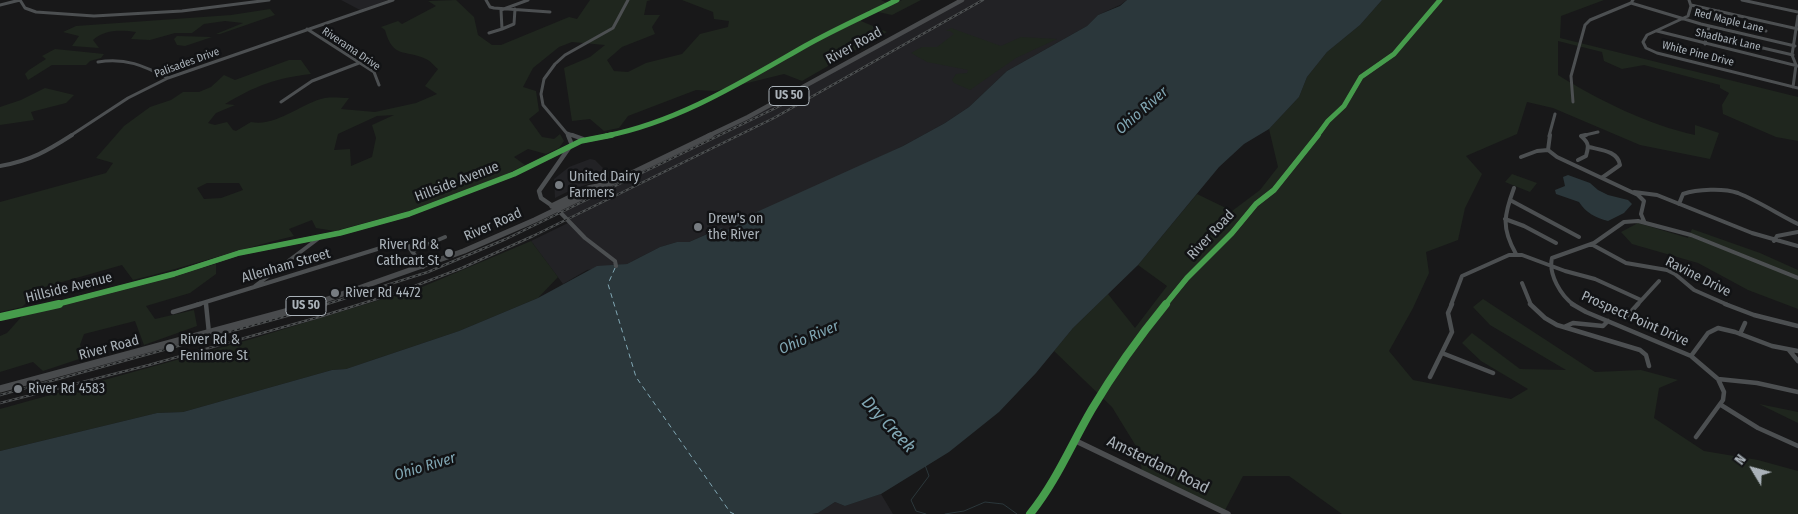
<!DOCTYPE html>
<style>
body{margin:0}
#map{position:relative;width:1798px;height:514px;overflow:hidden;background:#181819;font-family:"Fira Sans Condensed",sans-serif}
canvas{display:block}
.north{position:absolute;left:1728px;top:444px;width:50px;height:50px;-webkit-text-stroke:4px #121315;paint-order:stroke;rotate:307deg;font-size:14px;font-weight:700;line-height:20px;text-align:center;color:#aab2b9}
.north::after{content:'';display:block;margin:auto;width:18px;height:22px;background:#aab2b9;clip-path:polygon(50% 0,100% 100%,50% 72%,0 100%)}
</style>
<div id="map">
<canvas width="1798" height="514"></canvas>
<div class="north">N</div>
</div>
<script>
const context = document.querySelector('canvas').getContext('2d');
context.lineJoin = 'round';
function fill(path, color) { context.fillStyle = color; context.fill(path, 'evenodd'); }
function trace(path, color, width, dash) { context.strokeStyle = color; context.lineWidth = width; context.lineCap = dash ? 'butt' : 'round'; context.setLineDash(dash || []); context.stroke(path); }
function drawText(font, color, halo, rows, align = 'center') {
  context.font = font + ' "Fira Sans Condensed",sans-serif'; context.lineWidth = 5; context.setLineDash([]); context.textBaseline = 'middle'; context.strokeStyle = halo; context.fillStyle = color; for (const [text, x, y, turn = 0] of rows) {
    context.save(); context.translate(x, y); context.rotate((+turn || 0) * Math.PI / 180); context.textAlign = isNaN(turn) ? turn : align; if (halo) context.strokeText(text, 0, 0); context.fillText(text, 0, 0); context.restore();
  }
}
fill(new Path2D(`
 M341 0H388L360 10Z
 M962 0H1127L1120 5 1098 15 1087 26 1007 71 969 107 945 123 903 146 727 230 720 228 689 242H677L660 247 627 264 587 270 563 284 531 241 570 222 557 209 699 142Z
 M590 159 595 160 605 170 616 175 573 189 555 198 554 179 569 167Z
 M881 494 893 514H812L818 513 835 502 845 506Z`), '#222225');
fill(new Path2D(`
 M456 0 474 17 478 35 492 45H501L569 17 577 19 590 0H651L647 1 644 15H660L652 27 655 34 622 47 607 60 614 71 628 72 646 63 682 54 700 34 728 27 729 21 714 19 713 12 682 0H881L891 5 902 0H921L892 15 869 10 861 21 887 32 802 81 784 74 715 91 696 90 628 116 619 128 604 131 590 119 572 121 564 68 590 57 605 45 572 42 559 47 533 68 523 87 536 91 539 111 529 119 542 137 554 139 560 134 564 141 559 148 546 154 528 149 514 157 525 165 505 175 409 211 335 231 316 228 312 220 289 229 294 236C240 249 187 267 133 280L122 265 41 288 22 307 0 312V202L106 173 113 163 96 158 124 126 150 107 171 100 183 92H199L211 87 224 75 235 80 289 60H301L311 74C276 78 255 86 225 104L235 105 216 113 208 123 215 125 227 122 233 130 236 131 251 122C277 127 301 103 325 98 333 97 342 98 349 98L341 109 375 112 416 103 437 94 425 86 438 69C434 66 431 61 426 59 404 49 393 59 385 30L381 27 398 21 402 24 436 6 428 1ZM394 115 372 125 376 138 372 157 351 166 350 149 334 150 338 134 377 116ZM207 183H239L243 190 221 198 204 199 197 188Z
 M1382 0H1604L1561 16 1560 38 1798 97V141L1776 137 1723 114 1722 105 1729 93 1720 88V85L1644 65 1622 69 1604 61 1602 52 1558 41V75C1598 100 1649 125 1695 135V125L1719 133 1710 159 1640 145 1553 108 1527 102 1517 134 1466 156 1482 174 1465 208 1458 240 1426 252 1429 273 1413 308 1389 351 1413 380 1511 399 1528 389 1481 361 1462 343 1472 333 1520 369 1566 370 1490 325 1473 307 1483 299 1595 372 1641 370 1678 380 1659 388 1654 418 1704 451 1758 460 1798 471V514H1342L1289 476H1243L1224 512 1142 472 1139 451 1112 407 1054 351 1073 328 1108 294 1135 328 1167 286 1138 265 1197 194 1232 211 1260 190 1278 167 1269 129 1299 97 1307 77 1327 52 1360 25Z
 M270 9 275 15 220 34H216L243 23 225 21 204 24 192 33H175L150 40 131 39 136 32C121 30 105 29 93 40L99 48 72 46 79 36 63 32 76 26 231 15Z
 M951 28 1001 46 1021 37 1057 39 1016 58 970 90 954 83 952 80 956 74 967 73 968 70 927 62 911 53 922 47H937L954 34 950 31H946Z
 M177 36 212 37 185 46 177 45 174 39Z
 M55 49 104 54 101 58 90 61 86 65H52L28 80 25 74 29 70 46 59 42 56Z
 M45 88 74 95 66 103 31 112 34 120 0 125V107L21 100Z
 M1512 174 1537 183 1530 192 1505 182Z
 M1638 223 1688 238 1692 229 1760 253 1798 270V309L1748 290 1698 263 1632 244 1621 232Z
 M531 241 558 277 538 298 459 331 346 369 332 370 183 412 157 413 0 451V409L248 340 422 287Z
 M216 264V274L190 293 146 306 155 319 194 310 197 326 144 345 135 321 84 334 80 345 85 357 43 371 33 362 0 372V336L7 333 23 315Z
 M1759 404 1798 412V423Z`), '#1f261e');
fill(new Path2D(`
 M1127 0H1382L1360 25 1327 52 1307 77 1299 97 1269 129 1244 144 1219 167 1138 265 1073 328 1036 373 999 412 949 452 881 494 845 506 835 502 818 513 812 514H0V451L157 413 183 412 332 370 346 369 459 331 538 298 597 266 627 264 660 247 677 242H689L721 228 727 230 747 220 750 215 903 146 945 123 969 107 1007 71 1087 26 1098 15 1120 6Z
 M1568 175 1590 183 1598 190 1608 195 1628 200 1632 204 1624 213 1608 221C1596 218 1586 213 1579 202L1556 194 1555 190 1565 186 1563 177Z`), '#2b373b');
trace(new Path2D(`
 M925 465 929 476 911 500 916 511 926 514
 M945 514 964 511 985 502 1003 504 1017 514`), '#2b373b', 1);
trace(new Path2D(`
 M615 268 608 284 636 377 730 512 734 514`), '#81a7b4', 1, [5, 4]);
trace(new Path2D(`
 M20 0 25 8 36 12 94 16 182 11 269 0
 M486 0 490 7 494 8 550 12
 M1689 0 1691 6 1688 16 1647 35 1643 42 1646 48 1657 53 1798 88
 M1742 0 1798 12
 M1631 3 1701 24 1795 46
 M0 5 20 0
 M1691 5 1798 29
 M515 9 514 24 502 29 501 10 528 0
 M1719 11 1717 19 1766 31
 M307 29 374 72 379 85
 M1657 31 1798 66
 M489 33 502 29
 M1707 35 1793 55
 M1705 44 1709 26
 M98 62C125 57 144 66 168 78
 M1793 87 1796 65 1792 55 1798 16
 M281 102 312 81 359 63
 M1573 102 1571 76 1585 25 1590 20 1631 3 1633 0
 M70 136 128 98 168 78 393 0
 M1549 136 1555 114
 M1581 136 1598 132`), '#4c4f51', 3);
trace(new Path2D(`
 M1589 147C1601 150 1618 151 1620 165L1603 177
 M1548 150 1557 157 1638 195 1644 201 1641 214 1644 221
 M1548 150 1550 135
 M1521 157 1537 151 1548 150
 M1578 160 1586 156C1589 146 1589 143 1581 136L1586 135
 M0 166C30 161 47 151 72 135
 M1514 188C1504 215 1501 228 1516 254
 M1634 192 1657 195 1752 233 1798 246
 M1510 200 1579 237
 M1679 204 1683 194C1697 189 1724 188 1738 193 1758 201 1778 214 1798 224
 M557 209 585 238 615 261 616 266
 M1505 219 1524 226 1556 243
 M1774 241 1777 236 1798 232
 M1591 244 1626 263 1667 270 1675 274 1694 290 1728 305
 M412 251 445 237
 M1522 283 1531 305
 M255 286 319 238
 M206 302V305
 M196 305 400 242 407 244 423 267
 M1451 305 1462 276 1509 255H1522L1565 271 1595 279 1641 300
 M1574 305C1561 296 1548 274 1552 258L1594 243 1624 222 1638 221 1691 235 1798 278
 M1637 305 1659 281`), '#4c4f51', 4);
trace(new Path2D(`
 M206 304 209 333
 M1530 304 1545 318 1557 325 1640 350 1646 355 1649 366
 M1572 304 1586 312 1691 356 1718 379 1724 392 1723 400 1696 437
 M1725 304 1754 315 1798 326
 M173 312 200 304
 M1627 316 1638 304
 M1564 327 1573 323 1603 326 1608 321
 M1740 334 1745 323
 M1789 350 1798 361
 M1442 353 1493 373
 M1691 356 1708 333 1718 328 1735 332 1772 346 1798 351
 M1430 377 1452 332 1448 313 1452 304
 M1718 379 1757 383 1798 392
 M1721 405 1758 428 1798 446`), '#4c4f51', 4.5);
trace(new Path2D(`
 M567 133 575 136
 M569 136 543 105 541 94 544 79 555 64 565 55 613 28 628 0
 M606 136C678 122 742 82 805 46 835 29 867 15 897 0`), '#4c4f51', 3);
trace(new Path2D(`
 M568 135 572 145
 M572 135 583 139
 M554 207 541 198 539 191 571 145
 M54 305 174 274 239 253 340 233 409 214 514 174 581 141 612 135`), '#4c4f51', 4.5);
trace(new Path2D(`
 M0 317 59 304`), '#4c4f51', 5);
trace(new Path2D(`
 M1317 136 1328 121 1344 106 1361 77 1394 54 1440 0`), '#4b4d4f', 4);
trace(new Path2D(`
 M1165 305 1187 278 1232 233 1256 204 1274 190 1318 135`), '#4b4d4f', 5);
trace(new Path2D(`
 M1076 441 1228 514
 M1030 514C1056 482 1071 445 1092 409 1114 372 1139 337 1166 304`), '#4b4d4f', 5.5);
trace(new Path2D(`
 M708 136 748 117 962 0`), '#494b4d', 4.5);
trace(new Path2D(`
 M552 206 589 188 608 184
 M311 305 464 251 535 220 711 135`), '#494b4d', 5.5);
trace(new Path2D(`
 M0 389 315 304`), '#494b4d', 7);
const rail = new Path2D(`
 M0 395 305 311 428 272 506 239 790 101
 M0 403 149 365 319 317 399 292 462 268 533 236 774 118 983 0`);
trace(rail, '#4c4f50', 2.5);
trace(rail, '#121315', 1, [3]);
trace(new Path2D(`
 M606 136C678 122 742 82 805 46 835 29 867 15 897 0
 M1317 136 1328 121 1344 106 1361 77 1394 54 1440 0`), '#469c4c', 5);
trace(new Path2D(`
 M54 305 174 274 239 253 340 233 409 214 514 174 581 141 612 135
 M1165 305 1187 278 1232 233 1256 204 1274 190 1318 135`), '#469c4c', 5.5);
trace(new Path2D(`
 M0 317 59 304
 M1030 514C1056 482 1071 445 1092 409 1114 372 1139 337 1166 304`), '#469c4c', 8);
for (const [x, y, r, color] of [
 [559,185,5,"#777c81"],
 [698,227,5,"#777c81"],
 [449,253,5,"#777c81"],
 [335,293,5,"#777c81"],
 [170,348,5,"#777c81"],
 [18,389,5,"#777c81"]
]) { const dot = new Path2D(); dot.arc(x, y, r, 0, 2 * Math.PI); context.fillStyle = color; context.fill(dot); trace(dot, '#121315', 2); }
drawText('11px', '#aab2b9', '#121315', [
 ["Red Maple Lane",1729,21,14],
 ["Shadbark Lane",1728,40,13],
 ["Riverama Drive",351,49,34],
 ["White Pine Drive",1698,54,14],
 ["Palisades Drive",187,63,-20]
]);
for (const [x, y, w] of [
 [789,96,40],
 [306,306,40]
]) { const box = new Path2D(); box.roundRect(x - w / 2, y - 9.5, w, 19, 4); context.fillStyle = '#121315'; context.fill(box); trace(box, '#aab2b9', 1); }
drawText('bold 12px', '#aab2b9', null, [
 ["US 50",789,96],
 ["US 50",306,306]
]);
drawText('14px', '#aab2b9', '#121315', [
 ["River Road",854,46,-29],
 ["Hillside Avenue",457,182,-21],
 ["River Road",493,225,-24],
 ["River Road",1211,235,-47],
 ["Allenham Street",286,266,-16],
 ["Ravine Drive",1698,277,27],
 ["Hillside Avenue",69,288,-14],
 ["Prospect Point Drive",1635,319,24],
 ["River Road",109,348,-15]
]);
drawText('14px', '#aab2b9', '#121315', [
 ["United Dairy",569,177],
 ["Farmers",569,193],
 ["Drew's on",708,219],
 ["the River",708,235],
 ["River Rd &",439,245,"right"],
 ["Cathcart St",439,261,"right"],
 ["River Rd 4472",345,293],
 ["River Rd &",180,340],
 ["Fenimore St",180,356],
 ["River Rd 4583",28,389]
], 'left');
drawText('italic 15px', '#81a7b4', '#121315', [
 ["Ohio River",1142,111,-41],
 ["Ohio River",809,338,-23],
 ["Ohio River",425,467,-17]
]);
drawText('16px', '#aab2b9', '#121315', [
 ["Amsterdam Road",1158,465,26]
]);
drawText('italic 18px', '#81a7b4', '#121315', [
 ["Dry Creek",888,425,47]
]);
</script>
